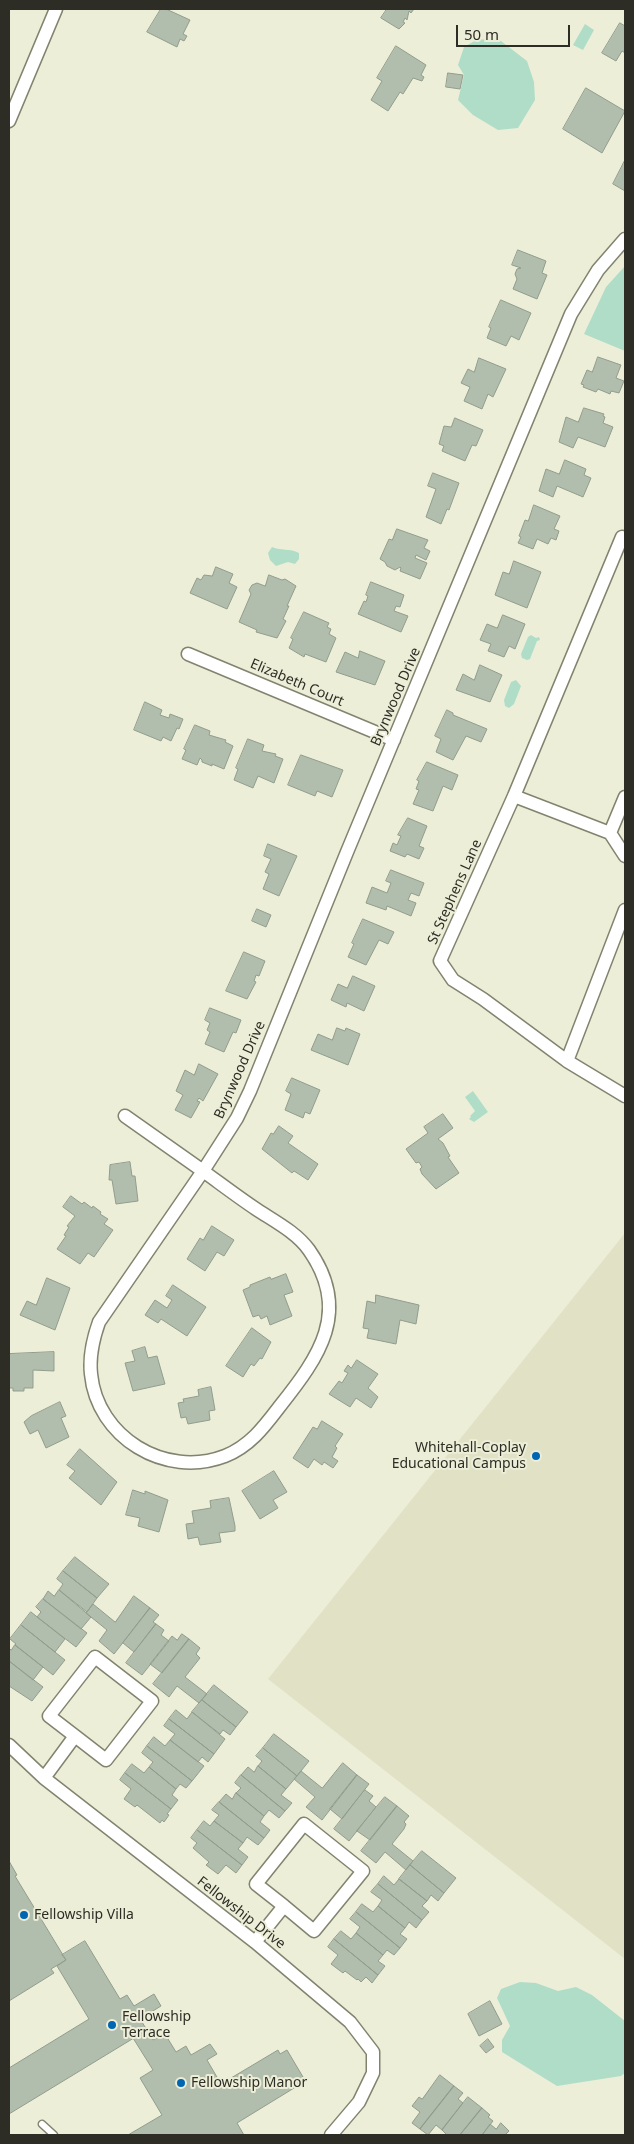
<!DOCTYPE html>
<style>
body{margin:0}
#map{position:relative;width:634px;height:2144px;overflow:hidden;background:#edeed8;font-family:"Noto Sans",sans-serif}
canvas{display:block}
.frame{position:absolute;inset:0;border:10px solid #2d2d25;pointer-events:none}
.scale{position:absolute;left:456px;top:25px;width:114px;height:22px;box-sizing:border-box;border:2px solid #2d2d25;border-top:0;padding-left:6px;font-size:15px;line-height:18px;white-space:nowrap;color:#2d2d25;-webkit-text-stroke:4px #edeed8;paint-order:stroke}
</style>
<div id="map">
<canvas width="634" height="2144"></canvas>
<div class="frame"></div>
<div class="scale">50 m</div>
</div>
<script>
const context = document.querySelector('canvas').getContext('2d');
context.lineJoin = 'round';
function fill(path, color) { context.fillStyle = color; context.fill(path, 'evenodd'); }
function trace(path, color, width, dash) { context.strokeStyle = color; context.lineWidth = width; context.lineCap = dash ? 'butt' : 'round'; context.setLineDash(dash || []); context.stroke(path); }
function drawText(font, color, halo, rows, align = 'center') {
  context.font = font + ' "Noto Sans",sans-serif'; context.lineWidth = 4; context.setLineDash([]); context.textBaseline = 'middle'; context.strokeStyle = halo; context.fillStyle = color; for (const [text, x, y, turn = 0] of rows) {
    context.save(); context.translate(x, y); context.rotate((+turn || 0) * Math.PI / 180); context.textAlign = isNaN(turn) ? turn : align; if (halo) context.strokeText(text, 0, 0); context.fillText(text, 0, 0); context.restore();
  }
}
fill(new Path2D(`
 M625 1233V1959L268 1679Z`), '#e0e1c5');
fill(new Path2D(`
 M585 24 594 30 583 50 573 45Z
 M478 39 501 41 527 61 534 82 535 100 518 128 498 130 473 115 458 100 464 75 458 65 464 47Z
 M625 266V351L584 334 606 287Z
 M272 547C281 551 290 548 299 553V559L295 564 288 562 276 566 270 560 268 553Z
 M531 635 536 638 539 637 540 640 537 641 530 659 527 660 522 658 521 654 528 637Z
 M516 680 521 686 514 704 509 708 505 706 504 700 511 682Z
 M473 1091 488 1112 474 1122 469 1119 471 1117 470 1116 475 1111 465 1097Z
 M520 1982 536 1983 558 1991 576 1987 592 1995 625 2021V2073L621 2076 557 2086 502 2052V2040L510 2026 497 1998 501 1989Z`), '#b0ddc8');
const building = new Path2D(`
 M161 9H166L190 20 183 34 187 36 184 41 180 39 177 47 147 32Z
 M387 9H414L411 13 409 11 407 20 405 18 403 22 405 23 399 29 381 18Z
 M620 23 625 26V53L622 51 616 61 602 53Z
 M396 46 426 65 421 75 424 77 422 81 413 78 403 94 400 92 388 111 371 100 382 81 377 78Z
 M448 73 463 75 460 89 446 87Z
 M586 88 625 111 602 153 563 129Z
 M625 160V191L613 184Z
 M518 250 546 261 542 273 547 275 537 299 513 289 517 279 515 274 517 269 521 268 512 265Z
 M501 300 531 313 519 340 511 336 506 346 487 338 491 328 489 327Z
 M598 357 621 365 616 378 624 381 619 393 611 391 610 394 598 389 596 392 583 387 584 385 581 384 587 370 592 372Z
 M479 358 506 369 493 397 488 394 482 409 464 401 470 387 461 383 468 369 474 372Z
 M584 408 604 414 603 416 605 417 603 423 613 427 605 447 578 437 573 448 559 442 566 417 578 422Z
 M455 418 483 430 476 446 472 445 465 461 442 451 444 446 439 444 444 426 451 427Z
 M565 460 586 469 584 475 591 478 583 497 557 486 553 497 539 491 546 469 559 474Z
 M433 473 459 483 449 510 447 509 441 524 426 517 436 489 428 486Z
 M534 505 560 516 554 529 559 531 556 540 551 538 548 544 537 539 533 549 518 543 521 537 519 536 525 520 528 521Z
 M397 529 428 540 424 548 430 551 426 560 416 555 415 558 427 563 420 579 400 571 401 568 400 567 395 570 387 566 385 562 380 559 389 539 392 540Z
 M514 561 541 572 527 608 495 595 503 572 509 574Z
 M216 567 233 574 229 583 237 587 227 609 190 593 197 578 201 580 204 575 212 576Z
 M269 575 282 580 285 579 296 586 287 606H289L283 619 286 621 277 638 256 632 257 630 239 622 251 594 249 590 252 585 257 583 265 586Z
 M371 582 404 595 400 607 396 606 394 611 408 616 401 632 358 614 364 601 366 602 368 596 366 595Z
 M304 612 329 623 327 627 331 629 329 634 336 638 326 662 305 654 304 657 289 648 293 639 291 638Z
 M503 615 525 624 515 649 509 646 504 657 488 651 491 644 480 640 487 624 497 628Z
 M360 651 385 661 375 685 336 672 345 652 358 658Z
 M480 665 502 675 490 702 456 690 463 674 474 680Z
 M145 702 162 710 160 715 169 718 170 714 183 719 179 729 177 728 171 741 163 737 161 741 134 730Z
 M447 710 453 713V715L487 729 481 742 466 736 453 760 436 752 441 739 435 736Z
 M195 725 210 731 209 735 226 740 225 742 233 746 224 769 212 764V766L202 762V760L200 758 197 765 182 759 186 750 184 749Z
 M248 739 264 745 262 751 276 754 275 756 283 759 274 783 258 776 253 788 234 780 238 769 236 768Z
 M301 755 343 770 332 797 317 791 315 796 288 785Z
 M427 762 458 775 452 790 443 786 433 811 413 804 419 790 416 789 419 781 417 780Z
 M408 818 427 826 419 846 424 848 419 859 407 854 405 857 390 851 393 843 397 845 401 836 398 835Z
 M268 844 297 856 279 896 263 889 269 874 265 872 271 859 264 856Z
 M391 870 424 883 419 896 411 893 408 900 416 903 411 916 387 906 386 910 366 903 372 887 387 893 391 883 386 881Z
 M257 909 271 915 266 927 252 921Z
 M363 919 394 932 388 944 379 940 366 965 348 957 354 944 352 943Z
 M244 952 265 961 259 976 256 975 254 981 256 982 247 999 226 991Z
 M353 976 375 986 364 1011 347 1003 346 1007 331 1000 338 984 347 988Z
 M210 1008 241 1020 236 1033 233 1032 224 1052 205 1044 210 1032 207 1030 210 1023 205 1020Z
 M337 1028 345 1031 346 1028 360 1034 348 1065 311 1050 318 1034 332 1040Z
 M199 1064 218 1074 203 1101 199 1098 197 1101 200 1102 191 1118 175 1110 183 1095 176 1091 185 1070 194 1075Z
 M292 1078 320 1090 310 1114 305 1112 303 1118 285 1110 291 1094 286 1091Z
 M443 1114 453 1128 438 1139 443 1143 450 1156 448 1157 459 1173 436 1189 422 1174 420 1169 422 1167 419 1162 416 1163 406 1149 428 1133 424 1127Z
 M279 1126 293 1136 288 1143 318 1164 308 1180 294 1171 292 1173 262 1149 271 1133 273 1134Z
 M130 1162 132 1176H135L138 1201 116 1204 112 1180H109L110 1165Z
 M71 1196 82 1204 84 1202 92 1208 93 1206 101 1212 100 1214 108 1219 104 1224 113 1230 94 1257 88 1253 80 1264 57 1249 66 1236 64 1235 69 1227 67 1226 75 1216 63 1207Z
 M212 1226 234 1240 224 1256 217 1252 205 1271 187 1259 200 1238 203 1240Z
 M286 1274 293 1292 284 1295 292 1316 270 1325 267 1316 261 1319 259 1315 253 1317 243 1290 250 1287V1285L270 1277 271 1279Z
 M47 1278 70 1288 55 1330 20 1315 27 1301 36 1305Z
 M173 1285 206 1307 187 1336 161 1319 158 1323 145 1315 155 1300 167 1308 172 1300 166 1296Z
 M376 1295 419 1305 416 1324 400 1320 396 1344 367 1338 369 1329 363 1328 367 1301 375 1303Z
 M252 1328 271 1342 262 1359 260 1358 254 1366 251 1364 243 1377 226 1366Z
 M145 1347 148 1358 157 1356 165 1384 133 1391 125 1363 135 1361 132 1351Z
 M54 1352V1371L33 1370V1388H24V1391H13V1388H9V1354Z
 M357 1360 378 1374 368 1388 378 1397 371 1408 356 1398 350 1407 329 1394 339 1381 342 1383 348 1373 344 1371 348 1365 351 1368Z
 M211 1387 215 1410 209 1411 210 1420 188 1424 186 1417 181 1418 178 1403 184 1402 183 1399 199 1396 198 1390Z
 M60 1402 66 1416 61 1418 69 1437 46 1448 38 1430 30 1434 24 1422 31 1416Z
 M322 1421 343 1434 335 1446 337 1448 332 1457 338 1461 333 1468 324 1462 322 1465 314 1459 308 1468 293 1458 313 1427 317 1429Z
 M80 1449 117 1482 101 1505 69 1478 75 1471 67 1465Z
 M274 1471 287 1492 273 1500 278 1508 260 1519 242 1491Z
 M133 1490 145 1494V1491L168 1500 159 1532 138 1526 140 1518 126 1515Z
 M229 1498 235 1526V1531L219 1533 221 1542 200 1545 198 1537 188 1539 186 1524 194 1523 192 1511 211 1508 210 1501Z
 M75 1557 109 1584 97 1598 63 1571Z
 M63 1571 97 1598 87 1612 59 1590 63 1584 57 1579Z
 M59 1590 91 1617 81 1629 43 1599 48 1591 54 1596Z
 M134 1596 150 1608 114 1654 99 1641 107 1630 86 1613 93 1604 115 1622Z
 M43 1599 87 1633 76 1647 37 1617 41 1612 36 1607Z
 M150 1608 159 1615 153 1622 156 1624 134 1652 123 1643Z
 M31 1612 65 1639 55 1652 21 1625Z
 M156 1624 164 1630 161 1635 169 1641 142 1675 126 1663Z
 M21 1625 65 1660 53 1675 15 1645 16 1644 10 1639Z
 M182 1634 189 1639 162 1673 150 1664 172 1636 177 1640Z
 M189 1639 200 1648 196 1654 200 1658 185 1677 207 1694 199 1703 177 1686 169 1697 153 1684Z
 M15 1645 43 1667 33 1680 9 1661V1648L11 1650Z
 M9 1661 43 1687 32 1701 9 1686Z
 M214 1685 248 1712 236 1727 202 1700Z
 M202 1700 236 1727 230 1735 223 1730 220 1734 192 1712Z
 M176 1710 187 1719 192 1712 225 1739 214 1754 169 1719Z
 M169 1719 214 1754 208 1762 202 1757 198 1762 170 1740 175 1734 164 1726Z
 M274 1734 309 1761 297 1776 263 1748Z
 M154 1737 165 1746 170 1740 204 1766 192 1781 147 1746Z
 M147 1746 192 1781 186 1788 180 1784 176 1789 149 1767 153 1762 142 1753Z
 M263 1748 297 1776 286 1789 258 1766 262 1761 256 1756Z
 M343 1763 357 1775 322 1820 306 1807 315 1797 294 1779 301 1771 322 1788Z
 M132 1764 144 1773 149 1767 176 1789 172 1795 178 1800 171 1809 125 1773Z
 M258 1766 286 1789 281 1795 292 1803 285 1811 241 1775 248 1767 254 1772Z
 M125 1773 171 1809 167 1814 169 1815 164 1822 162 1820 160 1823 137 1805 135 1807 124 1799 131 1789 120 1780Z
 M241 1775 285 1811 279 1818 269 1810 264 1816 236 1793 241 1788 235 1783Z
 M357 1775 369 1784 342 1819 330 1809Z
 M365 1790 373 1796 369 1801 376 1807 349 1841 334 1829Z
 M236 1793 264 1816 260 1822 270 1830 264 1838 219 1802 226 1794 232 1799Z
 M385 1797 397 1806 370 1840 357 1831Z
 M219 1802 264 1838 258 1845 247 1837 243 1843 214 1821 219 1815 212 1810Z
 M397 1806 409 1816 404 1822 406 1824 404 1829 392 1844 413 1861 406 1870 385 1852 376 1863 361 1851Z
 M204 1821 210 1826 214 1821 243 1843 238 1849 248 1857 242 1865 197 1830Z
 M197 1830 242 1865 236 1873 226 1865 218 1874 206 1865 209 1862 193 1848 197 1843 191 1838Z
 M422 1851 456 1878 444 1893 410 1865Z
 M9 1861 17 1875 15 1876 66 1960 51 1969 54 1973 9 2001Z
 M410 1865 444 1893 438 1901 431 1895 427 1901 399 1879Z
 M384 1876 394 1885 399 1879 427 1901 422 1906 429 1912 422 1920 378 1884Z
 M378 1884 422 1920 416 1928 409 1922 405 1928 378 1906 382 1900 371 1892Z
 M362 1904 373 1912 378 1906 405 1928 400 1934 407 1939 400 1948 356 1912Z
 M356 1912 400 1948 394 1955 387 1950 383 1955 356 1933 360 1927 350 1919Z
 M341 1931 351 1939 356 1933 383 1955 378 1961 385 1966 378 1975 334 1939Z
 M334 1939 378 1975 372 1983 366 1977 361 1982 358 1979 357 1980 345 1971 343 1973 331 1964 338 1955 328 1947Z
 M85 1941 120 1999 127 1995 134 2006 154 1994 161 2006 140 2019 147 2030 9 2114V2068L89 2019 57 1966 66 1960 62 1955Z
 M490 2001 502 2024 479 2036 468 2014Z
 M147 2030 153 2040 165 2034 176 2052 186 2046 191 2055 210 2044 217 2054 207 2060 221 2084 278 2050 280 2054 287 2050 303 2077 297 2081 299 2085 237 2123 244 2135H128L162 2115 140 2078 153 2070 133 2038Z
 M488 2039 494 2047 486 2053 480 2046Z
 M440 2075 454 2086 420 2129 412 2123 420 2112 412 2106 419 2097 422 2099Z
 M454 2086 463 2093 458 2099 463 2103 442 2130 436 2125 428 2135 420 2129Z
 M468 2097 482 2108 460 2135H447L442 2130Z
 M482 2108 490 2115 488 2117 493 2121 482 2135H460Z
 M501 2123 509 2131 505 2135H482L490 2124 496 2129Z`);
fill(building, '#b1bead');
trace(building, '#919d8c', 1);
const service = new Path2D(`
 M42 2124 54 2135`);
const minor = new Path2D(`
 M9 121 56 9
 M625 541 622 537 514 796 440 961 453 980 483 999 567 1061 625 910
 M188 654 394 740
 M514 796 610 833 625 797
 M610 833 625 856
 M567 1061 625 1096
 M125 1116 203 1171 237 1118 250 1091 347 852 571 314 598 270 625 239
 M203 1171C221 1184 238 1197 256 1209 274 1221 296 1232 309 1250 352 1311 319 1357 280 1406 264 1427 250 1446 225 1456 165 1479 97 1437 91 1374 89 1356 93 1339 99 1322Z
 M9 1745 44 1778 255 1942 350 2022 373 2052V2073L359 2102 331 2135
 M44 1778 75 1736 106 1760 152 1701 95 1657 49 1716 75 1736
 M255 1942 284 1906 314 1931 363 1871 304 1824 256 1884 284 1906`);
trace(service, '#82836f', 9);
trace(minor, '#82836f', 15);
trace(service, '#fff', 6);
trace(minor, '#fff', 12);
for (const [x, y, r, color] of [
 [536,1456,5,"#0065b2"],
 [24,1915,5,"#0065b2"],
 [112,2025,5,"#0065b2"],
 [181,2083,5,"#0065b2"]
]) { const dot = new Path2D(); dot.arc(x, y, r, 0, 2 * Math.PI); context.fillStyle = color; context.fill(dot); trace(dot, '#edeed8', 2); }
drawText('14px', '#2d2d25', '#edeed8', [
 ["Elizabeth Court",297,683,23],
 ["Brynwood Drive",396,697,-67],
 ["St Stephens Lane",455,892,-66],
 ["Brynwood Drive",240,1070,-66],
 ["Fellowship Drive",241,1913,38]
]);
drawText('14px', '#2d2d25', '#edeed8', [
 ["Whitehall-Coplay",526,1448,"right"],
 ["Educational Campus",526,1464,"right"],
 ["Fellowship Villa",34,1915],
 ["Fellowship",122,2017],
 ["Terrace",122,2033],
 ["Fellowship Manor",191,2083]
], 'left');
</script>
